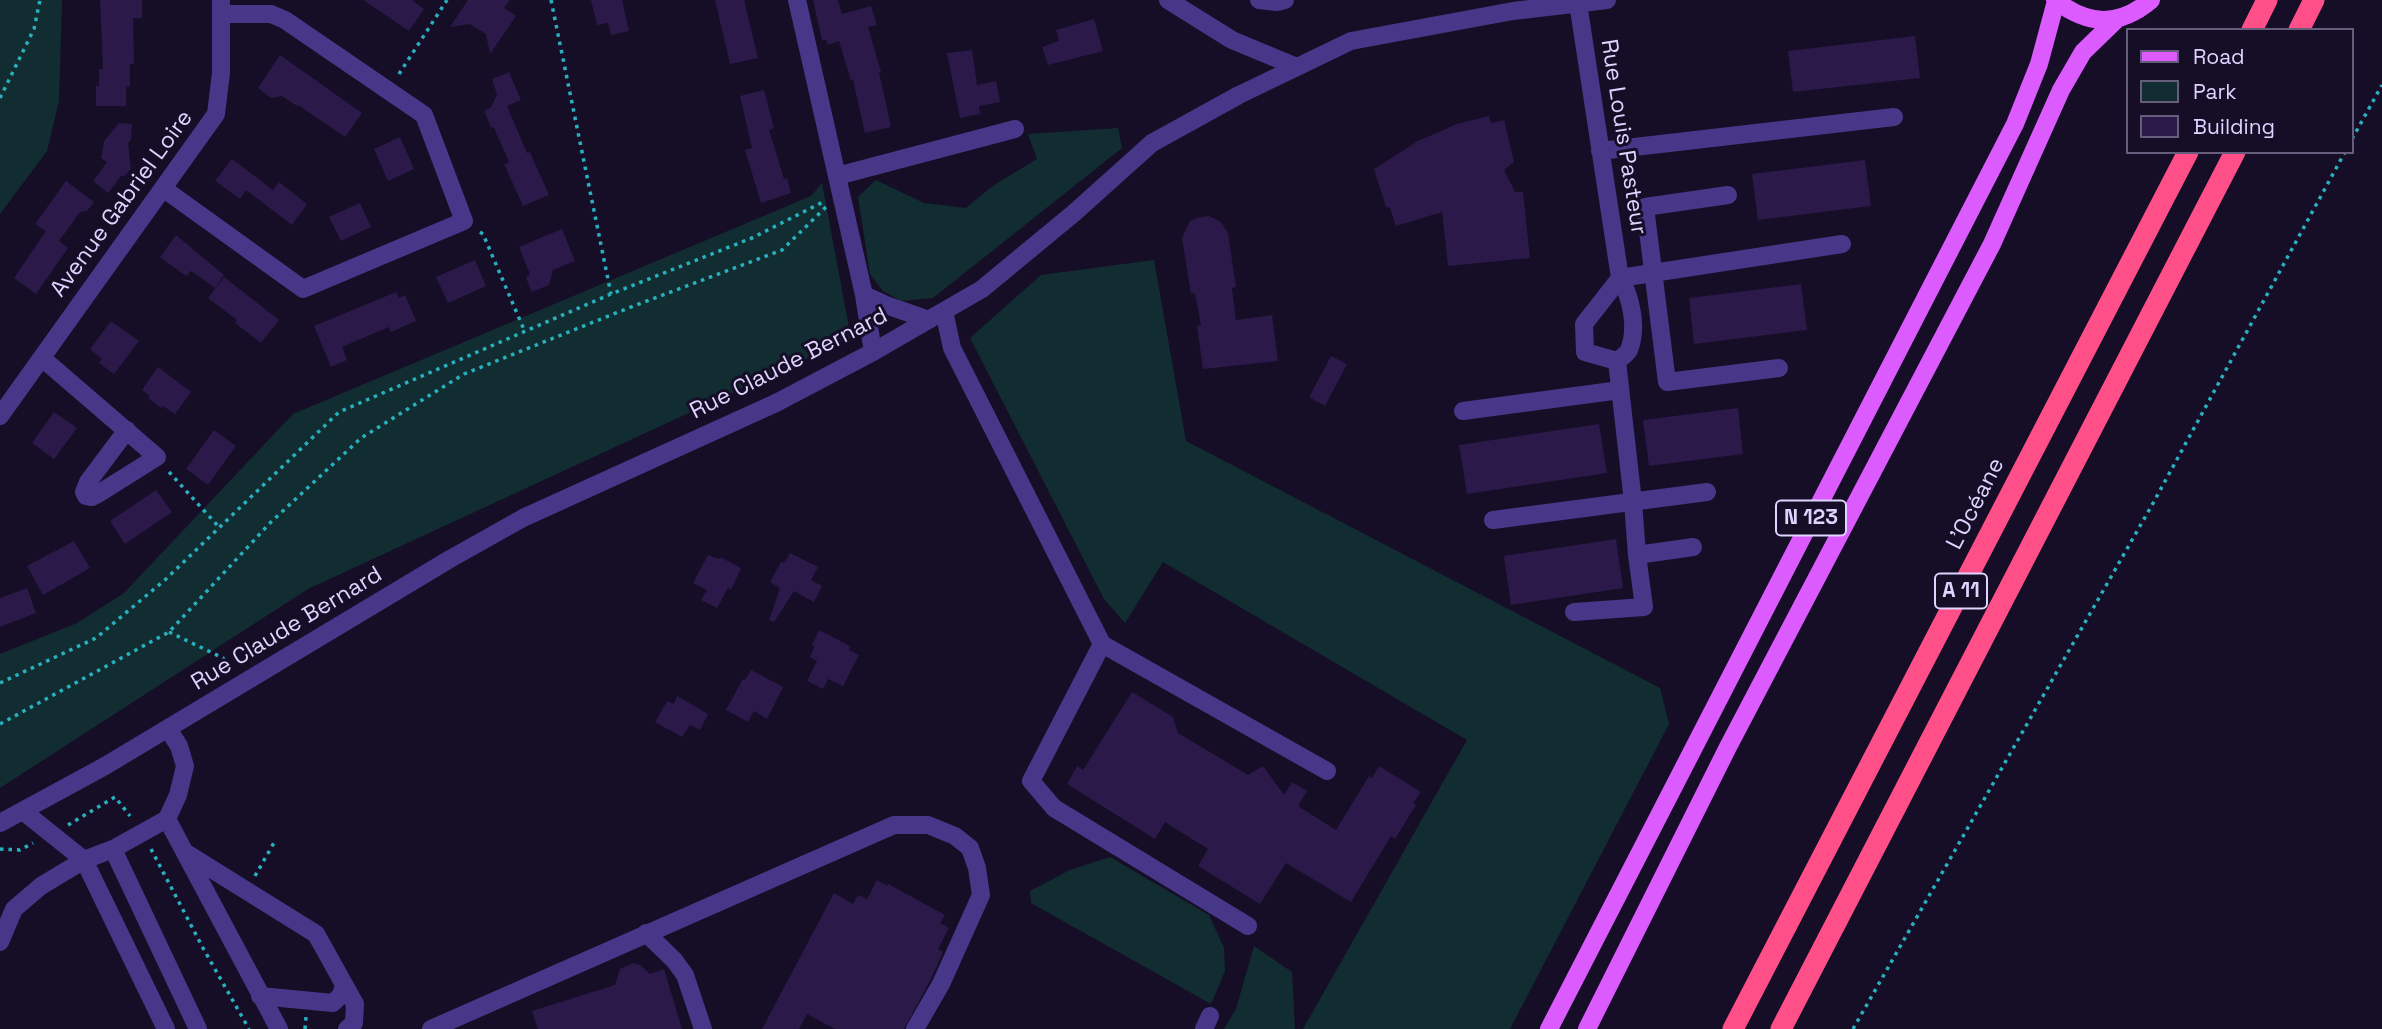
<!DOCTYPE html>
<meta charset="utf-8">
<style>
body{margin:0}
#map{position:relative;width:2382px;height:1029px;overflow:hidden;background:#160e27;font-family:"Space Grotesk",sans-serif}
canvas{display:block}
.legend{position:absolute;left:2126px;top:28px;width:228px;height:126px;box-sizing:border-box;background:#160e27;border:2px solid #665d7d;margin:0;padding:9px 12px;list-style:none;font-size:21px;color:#dfd4ff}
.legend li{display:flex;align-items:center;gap:14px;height:35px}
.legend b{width:35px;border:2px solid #665d7d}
</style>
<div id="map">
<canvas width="2382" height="1029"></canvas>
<ul class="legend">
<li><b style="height:9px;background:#db5bff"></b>Road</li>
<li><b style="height:19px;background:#112d31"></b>Park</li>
<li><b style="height:19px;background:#2a1949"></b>Building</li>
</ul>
</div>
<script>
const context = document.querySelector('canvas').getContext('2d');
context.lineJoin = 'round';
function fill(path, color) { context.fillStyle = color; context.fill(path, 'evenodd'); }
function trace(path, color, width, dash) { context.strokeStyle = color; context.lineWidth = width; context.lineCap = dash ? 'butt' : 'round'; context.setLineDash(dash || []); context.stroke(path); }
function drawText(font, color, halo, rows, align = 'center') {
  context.font = font + ' "Space Grotesk",sans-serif'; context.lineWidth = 6; context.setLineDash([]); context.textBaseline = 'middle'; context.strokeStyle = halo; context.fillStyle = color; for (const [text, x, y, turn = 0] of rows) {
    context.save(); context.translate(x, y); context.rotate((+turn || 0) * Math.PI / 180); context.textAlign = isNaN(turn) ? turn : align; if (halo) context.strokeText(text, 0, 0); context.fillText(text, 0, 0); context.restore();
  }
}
fill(new Path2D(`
 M0 0H62L59 101 47 151 0 214Z
 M1118 128 1122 148 933 298 901 301 883 291 870 274 858 197 876 180 924 203 966 208 994 185 1037 159 1028 134Z
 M822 183 851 338 308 589 0 788V654L77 623 124 593 293 414 811 196Z
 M1154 260 1186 441 1660 688 1669 724 1510 1029H1303L1467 740 1163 562 1125 623 1104 599 970 338 1041 275Z
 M1110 857 1209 915 1224 948 1225 971 1211 1004 1031 903 1030 891 1070 870Z
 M1254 946 1292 972 1295 1029H1224L1236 1009Z`), '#112d31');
fill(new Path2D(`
 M100 0H142V18H133L134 64H130V86L126 87V106H96V86H99V69H103Z
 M363 0H412L424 9 409 31Z
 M468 0H510L504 8 516 16 490 54 486 34 470 24 450 27Z
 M591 0H622L629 31 611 35 608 23 597 25Z
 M715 0H744L758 58 730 64Z
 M813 0H838L842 14 871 6 877 25 868 27 881 72H879L891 127 865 133 853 80 851 81 839 41 828 45 826 40H822Z
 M1094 19 1103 51 1048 65 1042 47 1059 41 1056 30Z
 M1915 36 1920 78 1793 92 1788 51Z
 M972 50 977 85 996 81 1000 102 979 106 980 114 960 118 947 53Z
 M280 55 362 113 345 137 298 105 297 106 282 96 271 98 258 88Z
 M509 72 521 100 507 106 527 153 530 152 549 195 523 206 504 164 509 162 494 128 491 127 484 111 491 107 497 94 492 79Z
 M764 90 774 128 769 130 784 179 787 178 791 193 761 203 745 150 752 148 740 96Z
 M1489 116 1491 123 1504 120 1514 162 1504 170 1515 192H1523L1530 258 1448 266 1442 212 1396 226 1390 208 1386 207 1374 169 1418 141 1457 124Z
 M119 123 132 124 131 140 128 143 131 169 124 176H121L108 193 93 181 107 162 101 158 104 141Z
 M400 137 414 169 388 181 374 149Z
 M232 159 273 190 279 182 307 204 292 225 246 190 240 199 215 181Z
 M1865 160 1871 206 1758 220 1752 174Z
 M66 181 94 202 87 211 80 212 59 241 68 248 36 294 14 278 46 231 35 224Z
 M360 203 371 227 341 241 329 217Z
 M1209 216 1221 222 1228 233 1236 287 1232 288 1236 320 1272 315 1278 361 1203 369 1197 326 1201 325 1195 293 1191 294 1182 238 1190 221 1196 218Z
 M562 229 575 261 553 270 549 285 532 292 526 278 530 274 519 247Z
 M176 235 224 275 215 288 191 271 186 276 160 257Z
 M475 260 486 286 448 303 436 277Z
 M224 277 279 320 261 343 235 323 237 320 208 298Z
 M1801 284 1807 330 1694 344 1689 298Z
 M396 292 399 298 405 295 416 321 391 332 389 327 342 347 347 360 331 367 314 326Z
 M111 321 139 341 114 374 99 363 102 359 90 349Z
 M1331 356 1347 364 1325 406 1309 397Z
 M158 367 191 392 175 414 163 406 161 408 148 398 150 396 142 390Z
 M1738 408 1743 454 1649 466 1643 420Z
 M54 412 77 428 54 459 32 443Z
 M1599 424 1607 473 1467 494 1459 445Z
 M214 430 236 446 208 485 186 469Z
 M156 490 172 512 125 544 110 521Z
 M1616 539 1623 588 1511 605 1504 556Z
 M74 541 90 568 43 595 27 566Z
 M790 553 818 567 811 580 822 586 814 602 794 591 774 622 769 620 780 588 770 582 781 562 784 563Z
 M708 555 719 559 720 557 741 568 731 590 728 588 717 608 701 600 707 590 693 583Z
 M27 588 36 613 0 627V598Z
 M819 630 850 646 849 650 859 655 843 686 828 679 823 689 807 681 817 661 810 657 815 646 812 645Z
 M751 670 783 687 767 719 754 711 748 722 726 710 743 679 745 680Z
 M1132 692 1173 717 1178 733 1248 775 1263 766 1284 795 1292 782 1307 791 1298 806 1336 830 1369 776 1372 778 1379 766 1421 792 1413 803 1416 805 1395 839 1391 836 1351 902 1286 863 1260 904 1198 866 1208 849 1165 822 1155 839 1067 784 1077 766 1083 770Z
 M677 696 708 714 700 730 690 725 682 737 655 722 667 701 674 704Z
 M877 880 887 886 888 884 945 915 940 923 949 928 938 949 943 952 931 979 904 1029H835L807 1014 799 1029H762L834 893 853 904 858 895 867 899Z
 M633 963 640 965 650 974 664 969 682 1029H538L532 1011 615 985 620 969Z`), '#2a1949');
trace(new Path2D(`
 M551 0 611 294
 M399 74 447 0
 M0 98 34 29 40 0
 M2352 139 2382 85
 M480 232 483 234 525 332
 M169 472 218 526
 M169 632 223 658 229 671
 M0 683 96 638 166 579 339 412 611 294 752 238 823 202
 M0 724 169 632 270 523 361 438 464 374 626 309 782 250 826 207
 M68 825 115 797 130 816
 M0 849 20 850 33 843
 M151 849 203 948 249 1029
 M255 876 275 841
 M305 1029 306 1017
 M1853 1029 2152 505 2345 152`), '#29b0be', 3.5, [3.5, 5]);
trace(new Path2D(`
 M797 0 864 295 873 352
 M1168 0 1232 40 1297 67
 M1259 0 1277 2 1285 0
 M1578 3 1620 278C1631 297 1638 328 1629 350 1627 354 1621 358 1617 361L1585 352 1584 324 1620 278
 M1600 151 1894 117
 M837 176 1015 129
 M164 189 303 289 464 221 424 115 285 20 271 14H221
 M1728 195 1645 207 1667 382 1779 368
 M1620 278 1842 244
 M864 295 886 305 929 320
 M944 311 952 348 1102 644 1327 771
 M42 358 157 457 98 494 92 497 86 496 84 492 88 482 127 430
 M1617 361 1633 502 1637 555 1693 547
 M1463 411 1620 390
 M0 416 216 114 221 73V0
 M1493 520 1707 492
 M1574 612 1644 607 1637 555
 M1102 644 1031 781 1054 808 1248 926
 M24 812 84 860 166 1029
 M167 819 279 1029
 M0 823 105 766 450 559 523 518 776 403 873 352 982 289 1074 213 1152 143 1239 95 1351 41 1513 11 1607 0
 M113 849 198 1029
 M186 853 316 934 355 1004 354 1023 347 1029
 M646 933 674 960 685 975 703 1029
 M0 942 14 909 41 886 84 860 113 849 167 819 178 795 185 766 179 746 168 729
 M260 996 333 1003 341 995 344 985
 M431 1029 894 825H928L955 836 970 848 977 868 981 895 941 984 915 1029
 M1204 1029 1210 1016`), '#463788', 18);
trace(new Path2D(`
 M2055 0C2088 26 2119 27 2151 0
 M1549 1029 2015 124 2039 64 2056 1
 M1587 1029 1728 747 1992 244 2061 90 2083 52 2117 19`), '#db5bff', 18);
trace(new Path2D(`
 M2252 30 2267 0
 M2299 30 2314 0
 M1733 1029 2188 152
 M1781 1029 2235 152`), '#ff4f89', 21);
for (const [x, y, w] of [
 [1811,518,70],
 [1961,591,52]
]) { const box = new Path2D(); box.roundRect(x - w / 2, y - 17.5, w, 35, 5); context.fillStyle = '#160e27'; context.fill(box); trace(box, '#dfd4ff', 2); }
drawText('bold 21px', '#dfd4ff', null, [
 ["N 123",1811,518],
 ["A 11",1961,591]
]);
drawText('23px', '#dfd4ff', '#160e27', [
 ["Rue Louis Pasteur",1623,137,81],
 ["Avenue Gabriel Loire",122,204,-54],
 ["Rue Claude Bernard",789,364,-27],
 ["L’Océane",1976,504,-63],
 ["Rue Claude Bernard",287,629,-31]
]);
</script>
